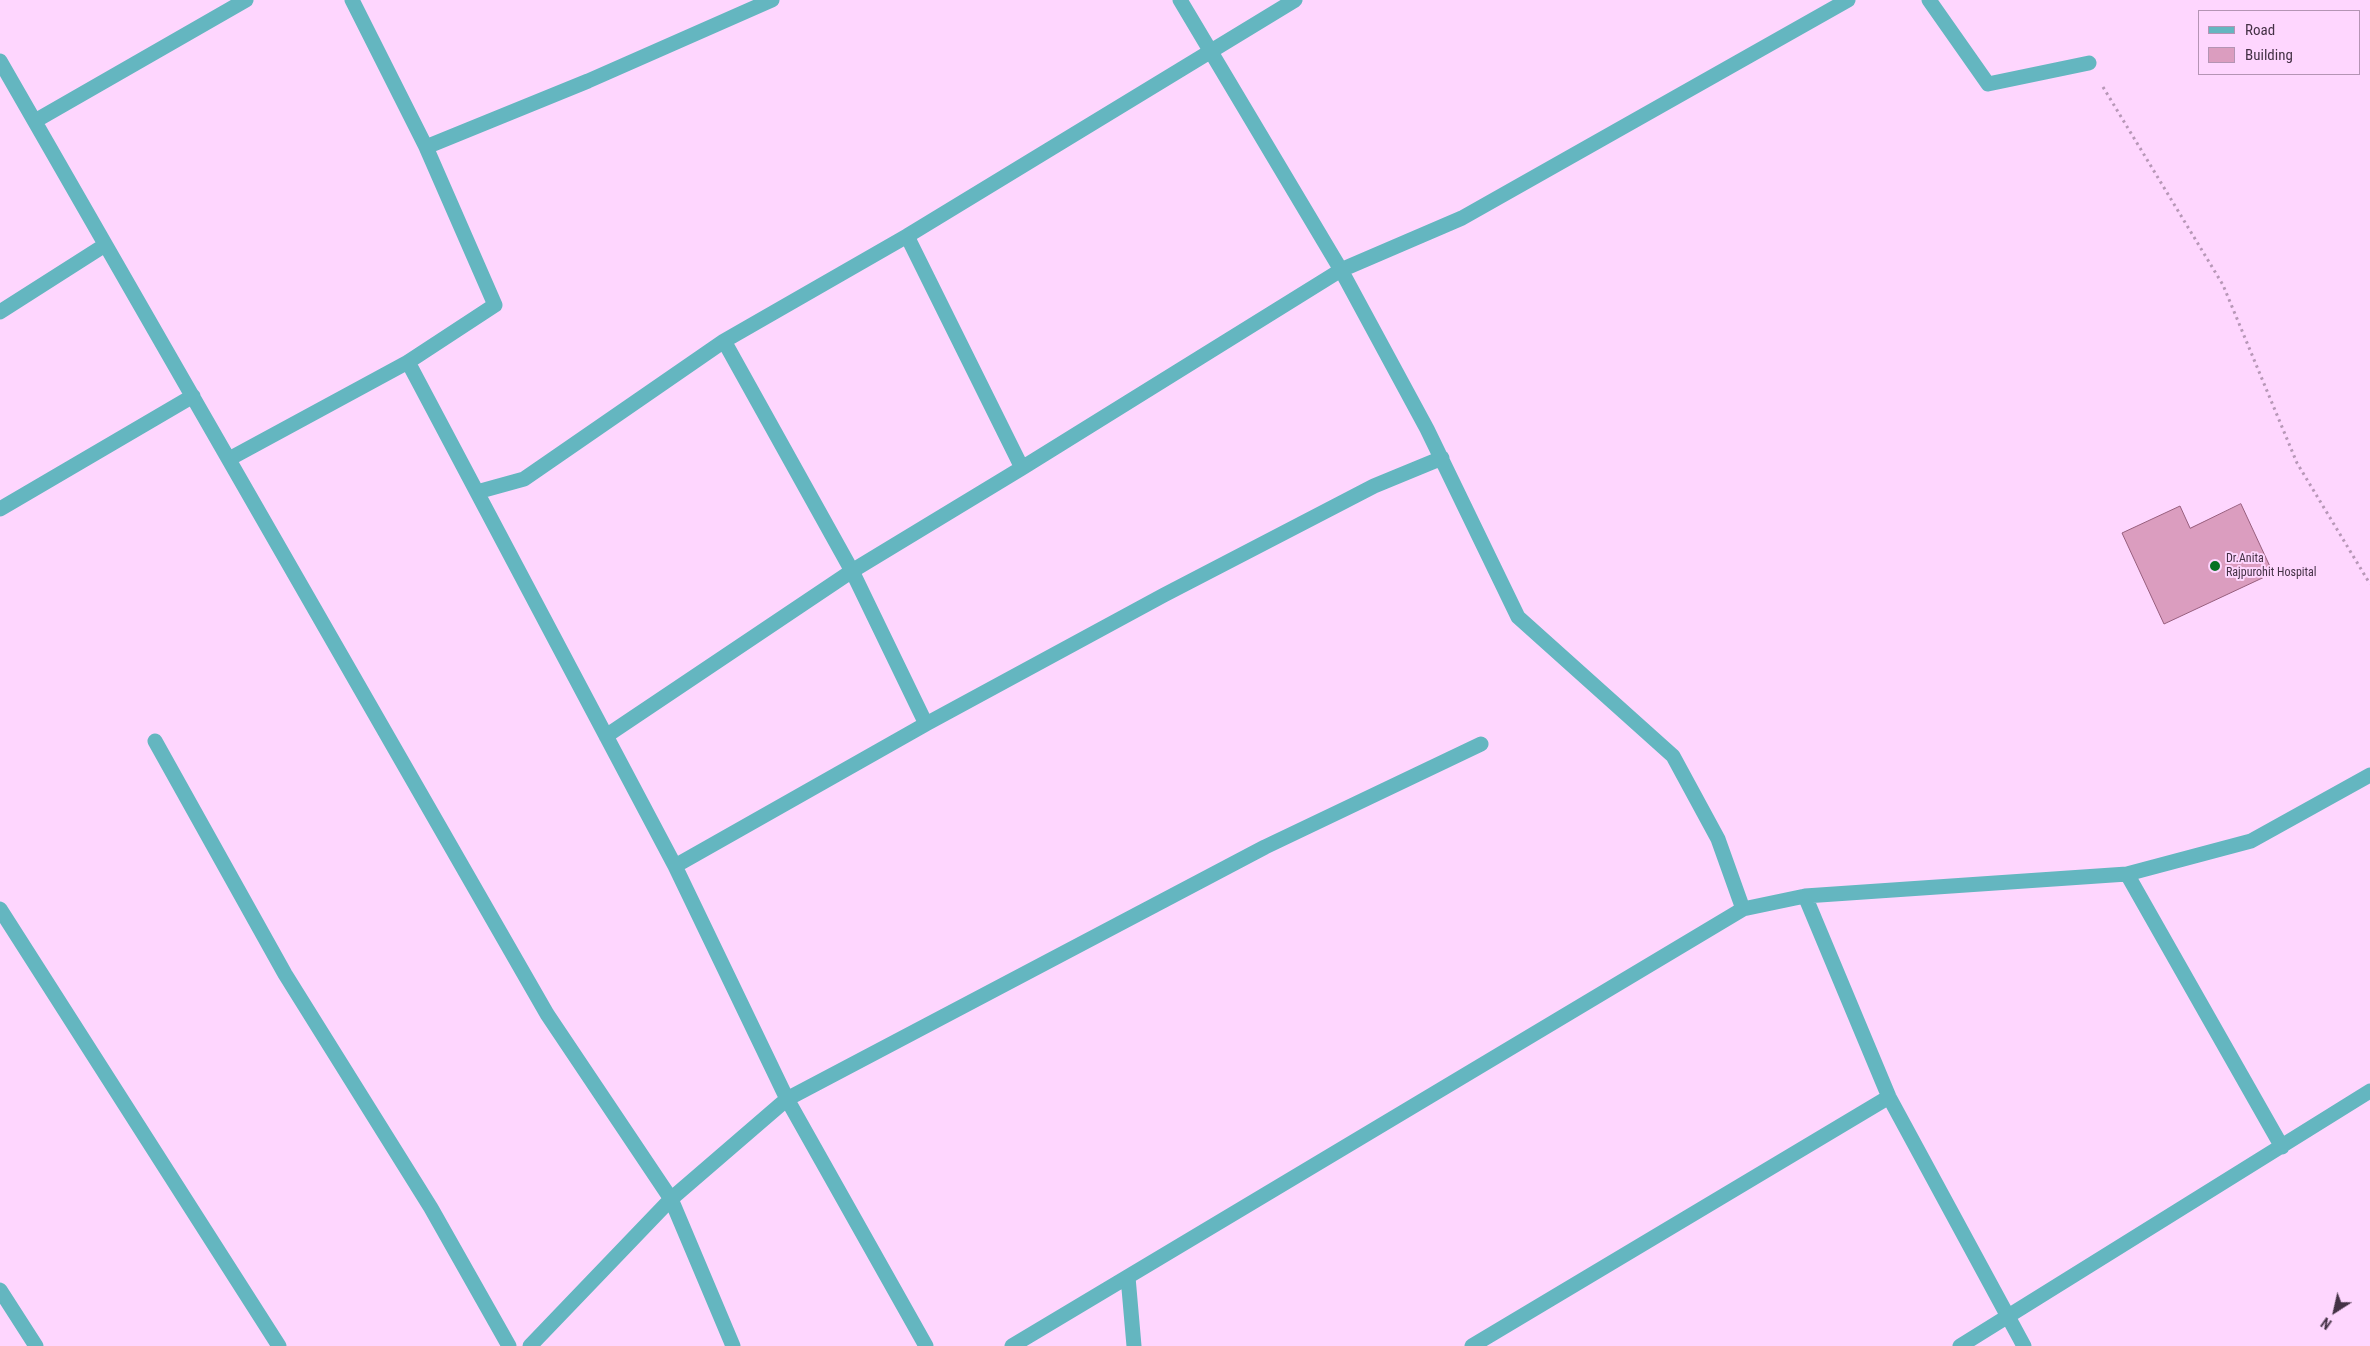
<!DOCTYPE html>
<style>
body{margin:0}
#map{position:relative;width:2370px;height:1346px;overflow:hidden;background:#fed6fe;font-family:"Roboto Condensed",sans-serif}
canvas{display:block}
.legend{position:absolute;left:2198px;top:10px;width:162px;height:65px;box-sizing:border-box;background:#fed6fe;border:1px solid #b494b4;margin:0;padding:6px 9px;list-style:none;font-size:15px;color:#443145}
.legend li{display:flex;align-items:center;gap:10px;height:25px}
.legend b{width:25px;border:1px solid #b494b4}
.north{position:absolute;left:2310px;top:1286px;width:50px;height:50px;-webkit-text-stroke:4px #fed6fe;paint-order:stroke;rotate:215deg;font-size:14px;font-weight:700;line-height:20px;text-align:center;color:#443145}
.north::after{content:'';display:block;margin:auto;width:18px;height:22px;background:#443145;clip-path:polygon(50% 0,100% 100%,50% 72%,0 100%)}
</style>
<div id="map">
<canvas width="2370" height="1346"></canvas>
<ul class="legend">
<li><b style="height:6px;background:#64b6c0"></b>Road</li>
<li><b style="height:14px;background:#db9dbf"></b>Building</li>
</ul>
<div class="north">N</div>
</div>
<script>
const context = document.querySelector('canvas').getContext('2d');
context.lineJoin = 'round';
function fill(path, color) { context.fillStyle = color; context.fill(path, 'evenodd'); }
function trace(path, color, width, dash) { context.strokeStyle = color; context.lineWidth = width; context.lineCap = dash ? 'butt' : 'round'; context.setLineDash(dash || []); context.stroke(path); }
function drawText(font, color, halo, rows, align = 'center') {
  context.font = font + ' "Roboto Condensed",sans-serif'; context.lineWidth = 4; context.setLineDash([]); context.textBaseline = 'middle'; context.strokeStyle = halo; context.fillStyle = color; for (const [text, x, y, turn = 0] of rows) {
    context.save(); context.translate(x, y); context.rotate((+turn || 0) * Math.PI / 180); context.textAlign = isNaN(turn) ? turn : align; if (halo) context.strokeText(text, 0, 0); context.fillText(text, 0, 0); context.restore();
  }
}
const building = new Path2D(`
 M2241 504 2273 573 2164 624 2122 533 2180 506 2190 528Z`);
fill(building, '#db9dbf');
trace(building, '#975e7d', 1);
trace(new Path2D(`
 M2103 87 2223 285 2297 463 2370 584`), '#b797b7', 3, [2.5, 4]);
trace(new Path2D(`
 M1180 0 1341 270 1427 429 1518 617 1673 756 1718 839 1743 909
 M1929 0 1988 84 2089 63
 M0 61 547 1014 671 1199 733 1346
 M35 121 246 0
 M426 147 588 81 772 0
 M907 236 1022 468
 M0 312 105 245
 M408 362 675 866 787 1099 926 1346
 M229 459 408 362 495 305 426 147 352 0
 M477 492 524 479 724 341 907 236 1295 0
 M0 509 193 396
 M926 724 1164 595 1374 486 1442 458
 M606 736 852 571 1022 468 1341 270 1462 218 1848 0
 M155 741 285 974 431 1208 509 1346
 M675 866 926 724 852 571 724 341
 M2127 874 2282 1147
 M1805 896 1889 1097 2024 1346
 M0 909 279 1346
 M1128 1277 1134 1346
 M0 1290 36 1346
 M530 1346 671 1199 787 1099 1265 847 1481 744
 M1012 1346 1743 909 1805 896 2127 874 2251 841 2370 775
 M1472 1346 1889 1097
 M1960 1346 2370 1091`), '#64b6c0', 15);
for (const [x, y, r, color] of [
 [2215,566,6,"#067122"]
]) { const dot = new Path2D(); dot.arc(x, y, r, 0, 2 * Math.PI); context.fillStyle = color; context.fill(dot); trace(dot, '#fed6fe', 2); }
drawText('12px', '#443145', '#fed6fe', [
 ["Dr.Anita",2226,559],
 ["Rajpurohit Hospital",2226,573]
], 'left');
</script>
